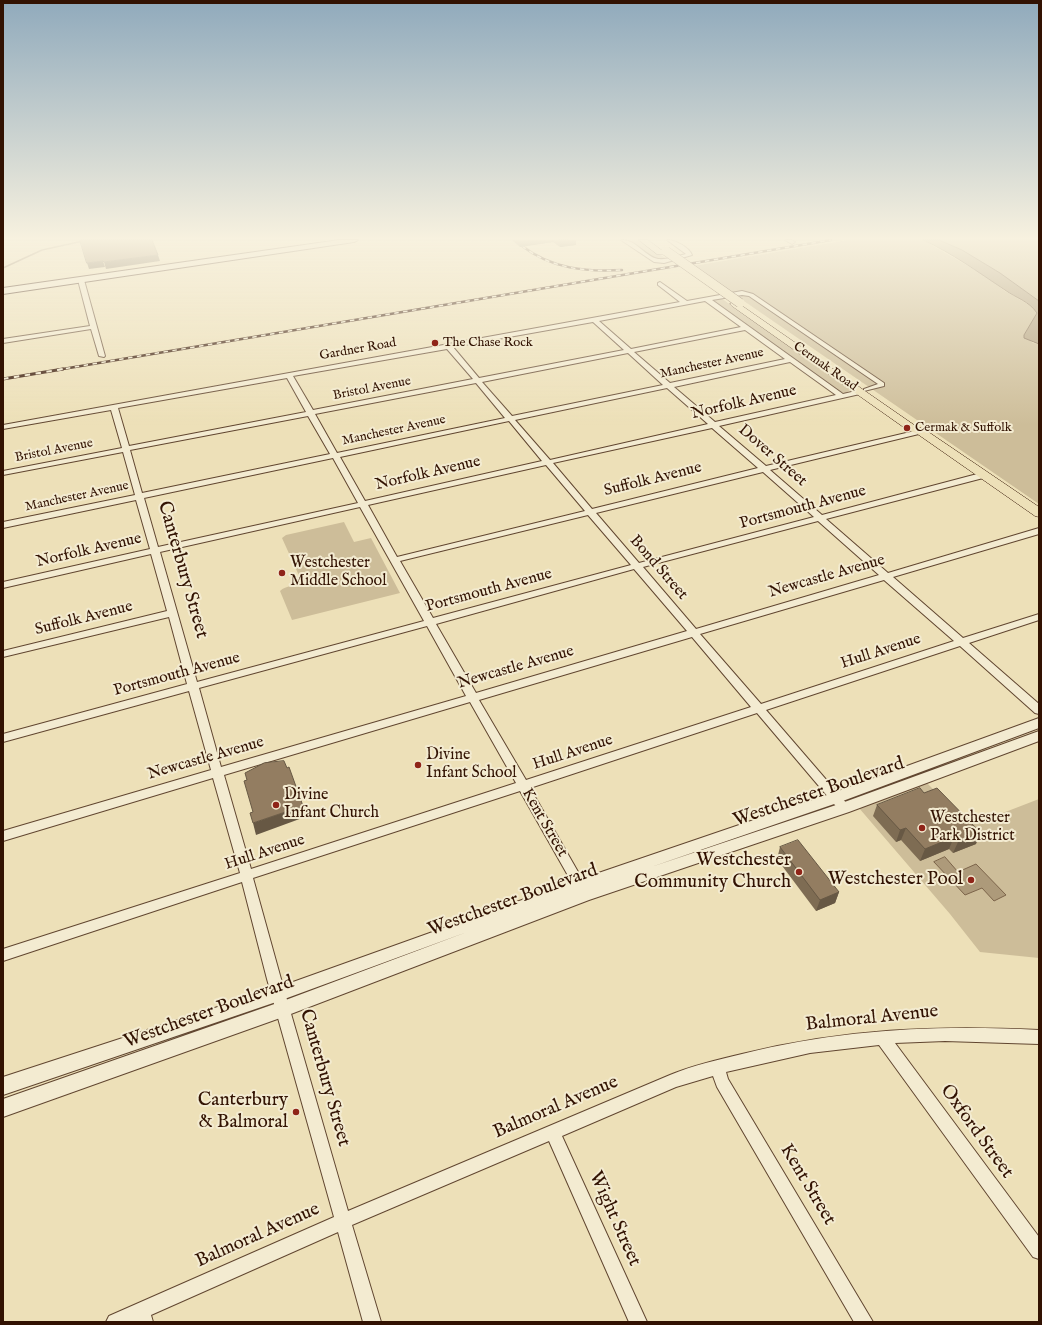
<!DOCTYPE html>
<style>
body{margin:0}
#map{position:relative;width:1042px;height:1325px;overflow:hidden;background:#ede0b8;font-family:"IM FELL English",serif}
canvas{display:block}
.frame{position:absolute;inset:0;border:4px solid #321202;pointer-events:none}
</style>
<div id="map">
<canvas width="1042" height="1325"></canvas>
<div class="frame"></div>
</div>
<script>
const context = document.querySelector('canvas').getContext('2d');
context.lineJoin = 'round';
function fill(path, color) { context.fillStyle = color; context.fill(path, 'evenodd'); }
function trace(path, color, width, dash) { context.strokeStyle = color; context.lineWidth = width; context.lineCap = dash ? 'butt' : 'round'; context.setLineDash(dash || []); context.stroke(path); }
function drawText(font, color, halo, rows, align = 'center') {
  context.font = font + ' "IM FELL English",serif'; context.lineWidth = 4; context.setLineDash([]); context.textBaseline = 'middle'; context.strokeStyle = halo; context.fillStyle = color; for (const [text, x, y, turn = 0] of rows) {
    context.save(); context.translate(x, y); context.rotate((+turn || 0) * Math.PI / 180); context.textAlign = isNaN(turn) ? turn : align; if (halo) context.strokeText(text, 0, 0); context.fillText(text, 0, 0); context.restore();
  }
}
fill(new Path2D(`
 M627 240H640L668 260 651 258Z
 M848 240H923L984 275 1005 291 1033 307 1037 313 1024 335 1033 343 1039 344V504L693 266Z
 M939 240H1039V301L987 265Z
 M721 298 850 390 846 393 839 392 713 301Z
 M344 522 354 542 371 538 400 593 292 620 280 591C286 585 296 587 301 580L282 538 286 535Z
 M927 783 969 826 1039 799V958L980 952 950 914 859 808Z`), '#cdbd99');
const water = new Path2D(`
 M923 240H939L962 250 1000 273 1039 301V344L1024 338V335L1037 313C1029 301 1016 298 1005 290 978 272 952 253 923 240Z
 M945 857 958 872 976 864 1006 895 994 901 982 888 965 895 934 862Z`);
fill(water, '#ad9a7a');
trace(water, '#7c644a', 1);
trace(new Path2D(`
 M3 268 42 250 83 241`), '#7c644a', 1.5);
const minor = new Path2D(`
 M621 240C636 239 644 256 658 259 667 260 677 256 686 254L667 240C675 240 689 247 692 255L664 263 654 262Z
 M785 240H792L795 242 792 244Z
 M81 278 84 280 105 356 104 357 99 356 91 329 3 343V339L90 326 78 280Z
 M660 282 687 301 742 291 753 294 884 383V386L864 391V389L878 384 749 296 742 295 712 300 843 394 860 390 864 392 860 394 719 426 766 466 923 429V433L770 470 822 515 981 473H987V477L826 519 888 573 1039 528V534L893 577 963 638 1039 614V620L969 643 1039 704V714L1035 713 960 646 766 710 848 805 850 808 848 811 844 812 840 811 757 713 530 788 589 891 587 895 583 896 579 895 520 791 253 878 281 979 348 1211 670 1075C694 1065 717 1060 742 1054 843 1029 936 1025 1039 1030V1044L945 1041 895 1043 1039 1237V1259L1033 1257 879 1045 810 1053 726 1072 728 1079 873 1322H854L717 1087 713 1076 676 1087 562 1136 647 1322H629L549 1141 352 1225 381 1322H363L338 1232 151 1315 153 1322H106L109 1316 334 1217 267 979 242 882 3 961V949L240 873 213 778 3 841V831L211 770 189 691 3 742V734L187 684 169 617 3 657V651L167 611 151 554 3 588V582L150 549 136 500 3 528V522L135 495 123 452 3 475V471L122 448 111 410 3 429V425L680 302 658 285V283ZM705 301 741 327 631 349 599 321ZM593 322 624 350 479 378 453 347ZM745 330 785 359 670 383 634 352ZM447 349 473 379 313 410 293 376ZM628 353 663 385 512 416 482 382ZM790 362 836 395 715 422 674 387ZM287 378 306 412 129 446 118 408ZM476 383 505 418 337 453 315 414ZM667 388 708 424 550 460 515 420ZM308 416 330 454 142 493 130 450ZM509 421 542 461 365 501 340 457ZM712 428 758 468 592 509 553 463ZM333 458 358 503 158 547 144 498ZM546 465 585 511 397 557 368 505ZM763 472 814 517 639 563 596 513ZM360 507 424 621 197 682 160 552ZM588 515 631 565 433 618 400 561ZM818 521 879 575 696 629 643 567ZM634 569 687 631 476 693 436 624ZM884 580 954 641 761 704 700 634ZM427 626 466 696 221 767 199 688ZM692 637 751 707 526 780 479 700ZM470 702 516 783 251 869 224 775Z`);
const tertiary = new Path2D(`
 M1039 718V728L840 802 651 867 839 804 1039 731V741L849 812 589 900 283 1017 3 1117V1099L283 1001 467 932 279 1001 3 1095V1077L279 987 575 881 830 794Z`);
const secondary = new Path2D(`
 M339 240H358L354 242 3 294V288Z`);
const primary = new Path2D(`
 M639 240H648L664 252 663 254H657Z
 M735 301 917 427 924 429 1039 507V517L1035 516 916 433 909 431 732 306 730 304Z`);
trace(minor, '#614630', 2);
trace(tertiary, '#614630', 2);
trace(secondary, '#321202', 2);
trace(primary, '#321202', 1);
fill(minor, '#f3ebd1');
fill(tertiary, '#f3ebd1');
fill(secondary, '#f3ebd1');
fill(primary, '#ede0b8');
const railFar1 = new Path2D(`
 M522 246C552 269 586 272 622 270
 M57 370 831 240`);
const rail = new Path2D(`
 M3 379 63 369`);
trace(railFar1, '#321202', 2.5);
trace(rail, '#321202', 3);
trace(railFar1, '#f3ebd1', 1.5, [4.5]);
trace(rail, '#f3ebd1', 2, [5.5]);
const primaryBridge = new Path2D(`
 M666 251 740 303`);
trace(primaryBridge, '#321202', 10, []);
trace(primaryBridge, '#ede0b8', 9);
fill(new Path2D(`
 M512 240H576V245L560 247 553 242 520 247Z
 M877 805 976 844 953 853 949 849 920 861 901 840 896 842 873 816Z
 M780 847 839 892 835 903 816 911 777 859Z`), '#7e6c53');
fill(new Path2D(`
 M525 240H553V242L520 247V241Z
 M568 240H576V245L560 247V241Z
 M158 255 160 261 106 269 104 262Z
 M103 261 105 267 89 269 87 263Z
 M303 806 305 817 256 835 253 823Z
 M906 828 901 840 896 842 900 830Z
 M981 833 976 844 953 853 958 842Z
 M954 837 949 849 920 861 925 849Z
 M839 892 835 903 816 911 820 900Z`), '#675844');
const building = new Path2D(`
 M80 240H152L158 255 104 262 103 261 87 263Z
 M559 240H568L560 241Z
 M284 761 287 768 289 767 303 806 253 823 250 813 253 812 244 781 247 780 245 773 264 763Z
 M920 788 924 793 937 788 981 833 958 842 954 837 925 849 906 828 900 830 877 805Z
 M798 840 839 892 820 900 780 847Z`);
fill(building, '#937d61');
trace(building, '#675844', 1);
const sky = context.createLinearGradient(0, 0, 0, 425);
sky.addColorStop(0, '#90aabc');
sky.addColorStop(0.56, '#f7f1df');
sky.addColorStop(1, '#f7f1df00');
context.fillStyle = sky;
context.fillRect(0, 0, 1042, 425);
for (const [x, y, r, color] of [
 [435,343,4,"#8f2418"],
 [907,428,4,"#8f2418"],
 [282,573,4,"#8f2418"],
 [418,765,4,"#8f2418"],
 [276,805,4,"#8f2418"],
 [922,828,4,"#8f2418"],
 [799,872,4,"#8f2418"],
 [971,880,4,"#8f2418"],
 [296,1112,4,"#8f2418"]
]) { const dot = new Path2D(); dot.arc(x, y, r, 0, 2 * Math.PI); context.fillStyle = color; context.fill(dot); trace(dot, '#f3ebd1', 1.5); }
drawText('13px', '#321202', '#f3ebd1', [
 ["The Chase Rock",443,343],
 ["Cermak & Suffolk",915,428]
], 'left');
drawText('13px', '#321202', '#f3ebd1', [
 ["Gardner Road",358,350,-10],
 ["Manchester Avenue",712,364,-12],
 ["Cermak Road",825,367,35],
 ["Bristol Avenue",372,389,-11],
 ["Manchester Avenue",394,431,-12],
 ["Bristol Avenue",54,451,-11],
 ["Manchester Avenue",77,497,-12]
]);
drawText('16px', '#321202', '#f3ebd1', [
 ["Norfolk Avenue",744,403,-13],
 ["Dover Street",772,456,41],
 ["Norfolk Avenue",428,474,-13],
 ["Suffolk Avenue",653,480,-14],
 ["Portsmouth Avenue",803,508,-15],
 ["Norfolk Avenue",89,551,-13],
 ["Bond Street",658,568,49],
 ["Newcastle Avenue",827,577,-16],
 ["Portsmouth Avenue",489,591,-15],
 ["Suffolk Avenue",84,619,-14],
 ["Hull Avenue",881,652,-18],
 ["Newcastle Avenue",516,668,-16],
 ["Portsmouth Avenue",177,675,-15],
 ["Hull Avenue",573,753,-18],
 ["Newcastle Avenue",206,759,-16],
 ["Kent Street",544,823,60],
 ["Hull Avenue",265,853,-18]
]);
drawText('16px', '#321202', '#f3ebd1', [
 ["Westchester",290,564],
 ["Middle School",290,582],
 ["Divine",426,756],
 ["Infant School",426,774],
 ["Divine",284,796],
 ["Infant Church",284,814],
 ["Westchester",930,819],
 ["Park District",930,837]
], 'left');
drawText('19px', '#321202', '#f3ebd1', [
 ["Canterbury Street",182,570,74],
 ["Westchester Boulevard",819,793,-19],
 ["Westchester Boulevard",513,901,-20],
 ["Westchester Boulevard",209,1013,-20],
 ["Balmoral Avenue",872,1019,-6],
 ["Canterbury Street",324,1078,74],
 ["Balmoral Avenue",556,1108,-23],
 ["Oxford Street",976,1132,54],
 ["Kent Street",807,1185,59],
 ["Wight Street",614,1219,66],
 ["Balmoral Avenue",258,1236,-24]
]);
drawText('19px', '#321202', '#f3ebd1', [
 ["Westchester",791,861],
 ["Community Church",791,883],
 ["Westchester Pool",963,880],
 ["Canterbury",288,1101],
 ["& Balmoral",288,1123]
], 'right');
</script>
